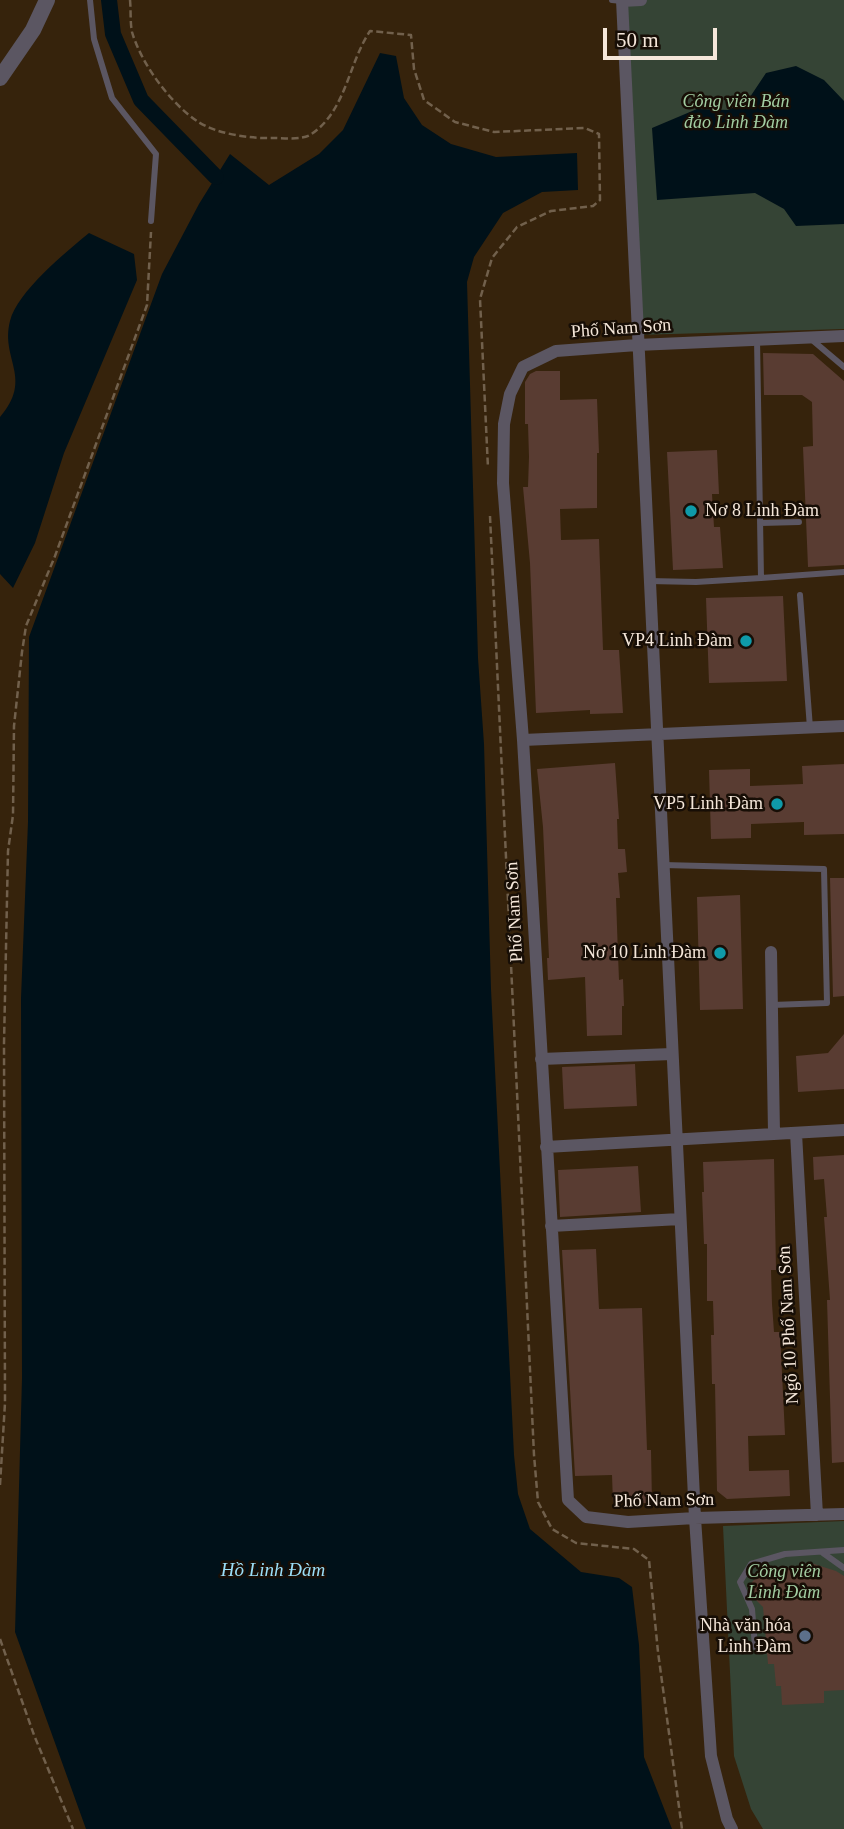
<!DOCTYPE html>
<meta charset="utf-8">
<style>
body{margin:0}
#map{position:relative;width:844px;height:1829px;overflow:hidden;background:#36230c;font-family:Georgia,serif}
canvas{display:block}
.scale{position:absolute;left:603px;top:28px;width:114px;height:32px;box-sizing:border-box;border:4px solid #f5e7da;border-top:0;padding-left:9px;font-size:21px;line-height:24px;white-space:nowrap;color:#f5e7da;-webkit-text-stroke:5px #170e06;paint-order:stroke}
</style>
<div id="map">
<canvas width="844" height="1829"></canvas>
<div class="scale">50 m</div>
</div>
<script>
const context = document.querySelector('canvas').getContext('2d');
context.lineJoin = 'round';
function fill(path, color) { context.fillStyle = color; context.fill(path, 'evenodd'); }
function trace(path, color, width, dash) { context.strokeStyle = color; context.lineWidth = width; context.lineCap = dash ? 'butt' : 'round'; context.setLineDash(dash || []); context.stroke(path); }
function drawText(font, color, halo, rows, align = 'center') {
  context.font = font + ' Georgia,serif'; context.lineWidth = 5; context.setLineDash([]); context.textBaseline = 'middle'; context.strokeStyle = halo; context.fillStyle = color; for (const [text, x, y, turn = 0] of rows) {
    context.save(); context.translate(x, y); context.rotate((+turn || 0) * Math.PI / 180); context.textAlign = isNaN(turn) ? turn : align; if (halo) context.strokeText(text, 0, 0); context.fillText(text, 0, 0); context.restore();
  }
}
fill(new Path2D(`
 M642 0H844V329L637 335 622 1Z
 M844 1521V1829H763L751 1809 734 1756 723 1526Z`), '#354435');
fill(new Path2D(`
 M380 53 396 56 404 98 422 125 451 144 496 157 577 153 578 190 542 192 503 213 474 257 467 282 478 658 484 744 491 989 514 1455 518 1494 530 1529 581 1572 619 1578 632 1587 639 1645 644 1757 672 1829H86L15 1632 22 1378 21 998 28 822 29 637 162 274 199 204 230 154 269 185 319 154 343 130Z
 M796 66 824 80 844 101V224L796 226 784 209 755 193 657 200 652 128 697 109 728 110 748 100 766 73Z
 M89 233 134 254 137 280 64 453 35 543 13 588 0 574V417C34 378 0 359 10 321 17 292 66 252 89 233Z`), '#001119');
trace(new Path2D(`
 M109 0 113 34 141 100 216 177`), '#001119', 16);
fill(new Path2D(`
 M763 353 813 354 844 381V565L808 567 803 447 813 446 812 402 802 395H764Z
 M536 371H560V400L597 399 599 453H597V508L560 509 561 540 599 539 603 650H619L623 713 590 714V710L536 713 530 563 523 487H528L529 457 528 424H525V382L530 374Z
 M717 450 719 494H712L714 527H720L723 568 673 570 667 452Z
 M783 596 787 681 709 683 706 598Z
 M615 763 619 819H617L618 849H625L627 872 618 873 620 898H616L618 955 619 980 623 979 624 1006H622V1035L587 1036 585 977 548 980 547 958H549L543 827 537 769Z
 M844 764V834L804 835V822L751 824V838L711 839 709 770 750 769V786L803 784 802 766Z
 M830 878H844V996L833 997Z
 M740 895 743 1009 700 1010 697 897Z
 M844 1034V1089L798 1092 796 1056 828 1053Z
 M635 1064 637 1106 564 1109 562 1067Z
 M844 1155V1462L832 1463 827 1300H830L824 1217H827L824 1179 814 1180 813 1157Z
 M774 1159 776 1270H771L772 1304 774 1332H780L785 1435 748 1436 749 1471 789 1470 790 1496 727 1499 717 1491 715 1384H712L711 1335H714L713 1301H707V1244H704L702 1192H704L703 1162Z
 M638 1166 641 1212 560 1217 558 1170Z
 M596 1249 599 1309 642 1308 647 1450H651L652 1503H613L612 1475 575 1476 562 1250Z
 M814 1564 836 1571 844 1576V1690L824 1691V1703L782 1705 781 1686H776L774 1664H768L763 1607 753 1597 748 1587 759 1574 765 1579 783 1569Z`), '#593c32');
trace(new Path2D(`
 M130 0C131 10 130 22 132 32 141 63 170 103 197 121 215 134 252 139 274 138 284 138 301 140 310 135 346 112 348 64 370 31L411 35 414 69 424 100 455 122 494 132 585 128 599 134 600 200 593 206 551 211 517 227 492 258 480 299 488 468
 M490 516 534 1455 538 1502 552 1529 576 1543 634 1549 649 1560 658 1652 682 1829
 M0 1485 5 1403 4 1044 8 851 13 815 14 726 22 652 26 626 55 556 147 305 151 232
 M0 1639 34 1735 73 1829`), '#71604c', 2.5, [7, 3.5]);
trace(new Path2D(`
 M90 0 94 39 112 98 156 154 151 221
 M612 0 622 1
 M811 339 844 367
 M761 523 799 522
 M761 578 844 572
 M649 581 696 582 761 578 757 339
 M800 595 810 728
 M663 865 824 869 827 1003 772 1005
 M823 1553 844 1568
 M755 1647 752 1609 740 1582 751 1564 785 1554 844 1550`), '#5b5662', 6);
trace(new Path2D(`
 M622 0 695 1518 711 1756 727 1819 732 1829
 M622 1 641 0
 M844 336 637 345 556 351 523 367 510 394 504 424 503 483 523 740 568 1500 586 1517 628 1522 695 1518 844 1514
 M523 740 844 726
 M771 952 774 1133
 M541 1059 672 1054
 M796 1133 817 1515
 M546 1147 844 1130
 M551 1226 680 1219`), '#5b5662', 12);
trace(new Path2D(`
 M0 78 33 30 47 0`), '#5b5662', 16);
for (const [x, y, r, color] of [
 [691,511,7,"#0f9aa8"],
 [746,641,7,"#0f9aa8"],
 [777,804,7,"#0f9aa8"],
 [720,953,7,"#0f9aa8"],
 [805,1636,7,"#5c6f8a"]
]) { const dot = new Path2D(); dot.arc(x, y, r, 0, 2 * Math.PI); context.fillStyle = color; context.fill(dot); trace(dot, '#170e06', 2.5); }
drawText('italic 18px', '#a2cda2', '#170e06', [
 ["Công viên Bán",736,102],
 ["đảo Linh Đàm",736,123],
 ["Công viên",784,1572],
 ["Linh Đàm",784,1593]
]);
drawText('18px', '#f5e7da', '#170e06', [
 ["Phố Nam Sơn",621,329,-4],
 ["Phố Nam Sơn",515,912,-93],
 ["Ngõ 10 Phố Nam Sơn",789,1325,-93],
 ["Phố Nam Sơn",664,1501,-1]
]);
drawText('18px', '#f5e7da', '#170e06', [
 ["Nơ 8 Linh Đàm",705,511,"left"],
 ["VP4 Linh Đàm",732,641],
 ["VP5 Linh Đàm",763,804],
 ["Nơ 10 Linh Đàm",706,953],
 ["Nhà văn hóa",791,1626],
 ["Linh Đàm",791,1647]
], 'right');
drawText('italic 19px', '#9bdef7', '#170e06', [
 ["Hồ Linh Đàm",273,1571]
]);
</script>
